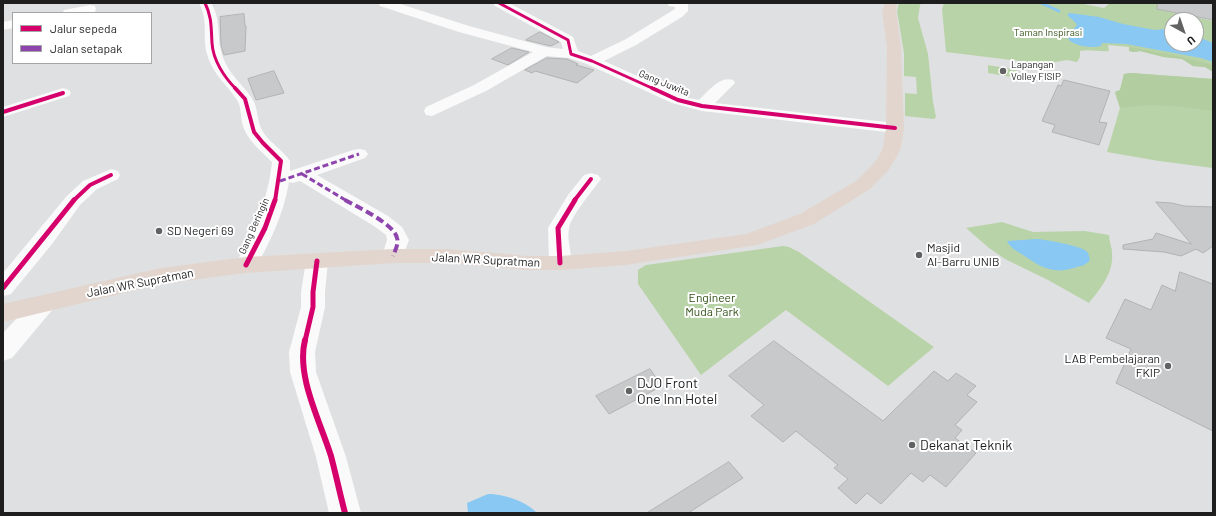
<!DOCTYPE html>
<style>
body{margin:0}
#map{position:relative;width:1216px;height:516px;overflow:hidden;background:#dfe0e1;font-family:Barlow,sans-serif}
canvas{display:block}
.frame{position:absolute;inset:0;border:4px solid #1e1e1f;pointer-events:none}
.legend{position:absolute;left:12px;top:12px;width:140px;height:52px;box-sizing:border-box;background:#fff;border:1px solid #a5a5a5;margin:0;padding:5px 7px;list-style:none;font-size:12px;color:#1e1e1f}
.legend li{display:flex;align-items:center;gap:8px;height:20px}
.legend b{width:20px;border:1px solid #a5a5a5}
.north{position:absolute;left:1164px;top:12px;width:40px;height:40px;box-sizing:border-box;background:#fff;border:1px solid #a5a5a5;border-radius:50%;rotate:140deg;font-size:11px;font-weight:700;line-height:16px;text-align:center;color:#1e1e1f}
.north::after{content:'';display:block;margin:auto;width:14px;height:18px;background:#626263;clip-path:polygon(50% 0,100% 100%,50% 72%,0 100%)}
</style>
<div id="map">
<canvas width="1216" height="516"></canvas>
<div class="frame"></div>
<ul class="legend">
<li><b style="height:5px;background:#d6006c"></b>Jalur sepeda</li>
<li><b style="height:5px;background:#8e44ad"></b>Jalan setapak</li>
</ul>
<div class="north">U</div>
</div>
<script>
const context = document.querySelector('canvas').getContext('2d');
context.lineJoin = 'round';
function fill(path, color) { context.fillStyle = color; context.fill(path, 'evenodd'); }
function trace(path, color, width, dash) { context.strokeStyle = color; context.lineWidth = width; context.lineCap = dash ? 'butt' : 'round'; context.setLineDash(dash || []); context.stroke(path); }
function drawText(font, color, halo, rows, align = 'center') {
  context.font = font + ' Barlow,sans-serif'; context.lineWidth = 4; context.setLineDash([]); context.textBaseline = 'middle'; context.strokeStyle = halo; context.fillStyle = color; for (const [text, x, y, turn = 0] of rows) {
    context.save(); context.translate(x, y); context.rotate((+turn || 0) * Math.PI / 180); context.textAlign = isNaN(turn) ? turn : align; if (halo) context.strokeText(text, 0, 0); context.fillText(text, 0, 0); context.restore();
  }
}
fill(new Path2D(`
 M899 3H922L920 5 918 18 928 54 933 102 936 117 934 119 905 116V93L917 94 916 77 904 76V53L897 11Z
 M944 3H1079L1104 8 1110 3H1159L1157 9 1213 21V72L1205 67 1193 66 1182 59 1164 57 1140 51 1134 52 1129 51V47L1108 45 1109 51C1099 52 1090 49 1080 51V57L1077 62 1067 60 1044 64 946 52 942 9ZM1172 20H1196V44H1172Z
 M988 65 1017 70 1018 78 988 73Z
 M1131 73 1213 79V168L1159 161 1107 152 1120 108 1115 92 1120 90 1124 74Z
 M1002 222 1033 232 1085 231 1109 235C1109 241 1112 247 1112 253 1114 273 1100 289 1089 303L1048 280 1005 259 989 248 966 228Z
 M783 246 789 247 799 252 934 347 888 386 786 310 701 375 638 284V270L646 265Z`), '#b9d3a8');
fill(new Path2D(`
 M1129 47 1178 56 1213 65V72L1205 67 1193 66 1182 59 1164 57 1140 51 1134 52 1129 51Z
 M1131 73 1213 79V111L1174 106 1147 105 1120 108 1115 92 1120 90 1124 74Z`), '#b2cda0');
fill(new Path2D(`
 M1070 13 1099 17 1123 24 1155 30 1172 28V44H1196V36L1213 43V62L1201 58 1126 44 1102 43 1101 46C1090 48 1078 47 1069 40L1068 36 1077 25 1075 22 1067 15Z
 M1036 239C1044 239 1081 246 1086 251 1089 253 1089 257 1090 260 1086 265 1082 266 1077 267 1054 275 1042 268 1023 255 1017 251 1010 248 1007 241Z
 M488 494C503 494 526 501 537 513H468L467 503Z`), '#88c8f3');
trace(new Path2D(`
 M1041 3 1059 11`), '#88c8f3', 3);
const building = new Path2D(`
 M1158 3H1213V20L1157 9Z
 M244 14 245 26H246L245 51 224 55 221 45 220 17Z
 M540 32 559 42 551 46 526 40Z
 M512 48 529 52 508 65 492 59Z
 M547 58 567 59 578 64 576 65 594 70 577 83 535 71 532 73 525 70Z
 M274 71 284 93 256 100 248 79Z
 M1064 80 1110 91 1099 122 1107 123 1099 145 1052 132 1055 125 1042 121 1058 85 1061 86Z
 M1156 202 1172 203 1184 206 1213 207V246L1203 253 1196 249 1181 256 1164 252 1123 249V245L1153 239 1156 233 1191 244Z
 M1180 272 1213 284V431L1116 383 1131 349 1106 338 1125 299 1151 310 1162 285 1175 291Z
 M774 341 883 421 934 371 948 381 956 373 976 386 967 395 977 402 955 425 962 430 955 438 976 453 946 487 930 475 923 482 911 473 881 504 867 493 856 504 838 488 848 479 834 468 838 465 796 431 783 442 751 416 764 405 729 376Z
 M650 369 662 386 609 414 596 396Z
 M729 462 743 478 688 513H647Z`);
fill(building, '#c8c9ca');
trace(building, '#b1b2b3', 1);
fill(new Path2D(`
 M199 3H211C223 23 215 40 224 60 230 75 242 84 251 97 259 107 256 121 263 132 270 143 283 150 290 161V171L353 150 359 149 365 150 368 154 365 158 317 175 388 216 402 227 409 240 401 261 393 263 385 261 382 256 387 240 386 235 374 226 300 181 292 183 289 182C284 213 270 243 254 270L246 273 238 270 235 265C254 232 268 200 272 162 261 151 248 141 243 126 240 118 242 107 237 100 226 83 213 75 207 54 202 35 209 23 199 3Z
 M378 3H397L469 26 546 47 563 49 561 42 495 6 493 3H509L573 37 578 51 591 56 626 39 675 9V7L669 6 667 3H687L688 5V11L682 17 636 45 604 61 684 97 699 100C708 92 719 76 733 80L735 83 715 103 895 123 901 124 904 128 901 132 895 133 702 111 672 103 587 64 569 58 547 56 486 91 432 116 426 115 424 111 426 107 474 85 533 52 459 32 380 6Z
 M90 5 95 6 96 9 95 12 62 13 64 10Z
 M13 20V28L3 30V22Z
 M63 88 69 90 71 93 69 96 3 117V107Z
 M111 169 118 171 120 175 118 179 97 189 80 205 52 244 11 294 3 296V273L66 197 83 181Z
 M591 173 598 175 601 179C593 190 570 217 569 229 566 242 575 256 568 268L560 270 552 268 549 263 548 228 568 195 584 175Z
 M317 254 325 256 328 261 325 292V307L315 352 316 372 346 457 361 513H329L316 457 290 372 289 352 301 307V292L306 261 309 256Z
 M45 295 53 297 57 303 53 309 12 358 3 361V333L37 297Z`), '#fafafa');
fill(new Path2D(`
 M885 3H897L896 11 901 47 904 128 901 148 897 156 888 171 870 189 814 224 757 245 626 265 560 270H528L448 263H393L246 273 161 284 3 322V304L161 268 246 257 393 249H448L528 256H560L626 251 746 234 800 214 856 181 874 163 879 156 883 148 886 128 887 47 882 11Z`), '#e2d5ce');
trace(new Path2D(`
 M302 174 347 201
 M280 181 359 154`), '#8e44ad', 3, [6, 3]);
trace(new Path2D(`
 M345 200C358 207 394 224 397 238 399 243 395 251 393 256`), '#8e44ad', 4, [8, 4]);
trace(new Path2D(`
 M205 3C212 17 211 28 212 43 213 60 224 77 236 89
 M499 3 568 40 571 54 592 61 654 89`), '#d6006c', 3);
trace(new Path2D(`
 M235 88 245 99 254 132 263 143 281 161 275 201
 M652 88 678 100 702 106 895 128
 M3 112 63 93
 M73 201 90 185 111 175
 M574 201 591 179`), '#d6006c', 4);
trace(new Path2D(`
 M560 263 558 228 575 200
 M246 265 265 228 275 200
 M3 288 74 200
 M305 341 313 307V292L317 261`), '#d6006c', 5);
trace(new Path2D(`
 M305 340C296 376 320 421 331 456 336 475 340 494 345 513`), '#d6006c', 6);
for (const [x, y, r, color] of [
 [1003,71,4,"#626263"],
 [159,231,4,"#626263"],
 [919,255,4,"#626263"],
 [1168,366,4,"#626263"],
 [629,391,4,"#626263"],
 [912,445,4,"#626263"]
]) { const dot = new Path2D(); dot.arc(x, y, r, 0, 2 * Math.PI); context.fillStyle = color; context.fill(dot); trace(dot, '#fff', 1.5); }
drawText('10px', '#315016', '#fff', [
 ["Taman Inspirasi",1048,33]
]);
drawText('10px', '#1e1e1f', '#fff', [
 ["Lapangan",1011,65],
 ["Volley FISIP",1011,77]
], 'left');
drawText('10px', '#1e1e1f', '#fff', [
 ["Gang Juwita",664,83,22],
 ["Gang Beringin",254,226,-66]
]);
drawText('12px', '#1e1e1f', '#fff', [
 ["SD Negeri 69",167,231],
 ["Masjid",927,248],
 ["Al-Barru UNIB",927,262],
 ["LAB Pembelajaran",1160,359,"right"],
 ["FKIP",1160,373,"right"]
], 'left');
drawText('12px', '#1e1e1f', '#fff', [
 ["Jalan WR Supratman",486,260,3],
 ["Jalan WR Supratman",140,283,-11]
]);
drawText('12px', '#315016', '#fff', [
 ["Engineer",712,298],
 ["Muda Park",712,312]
]);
drawText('14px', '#1e1e1f', '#fff', [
 ["DJO Front",637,383],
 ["One Inn Hotel",637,399],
 ["Dekanat Teknik",920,445]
], 'left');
</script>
